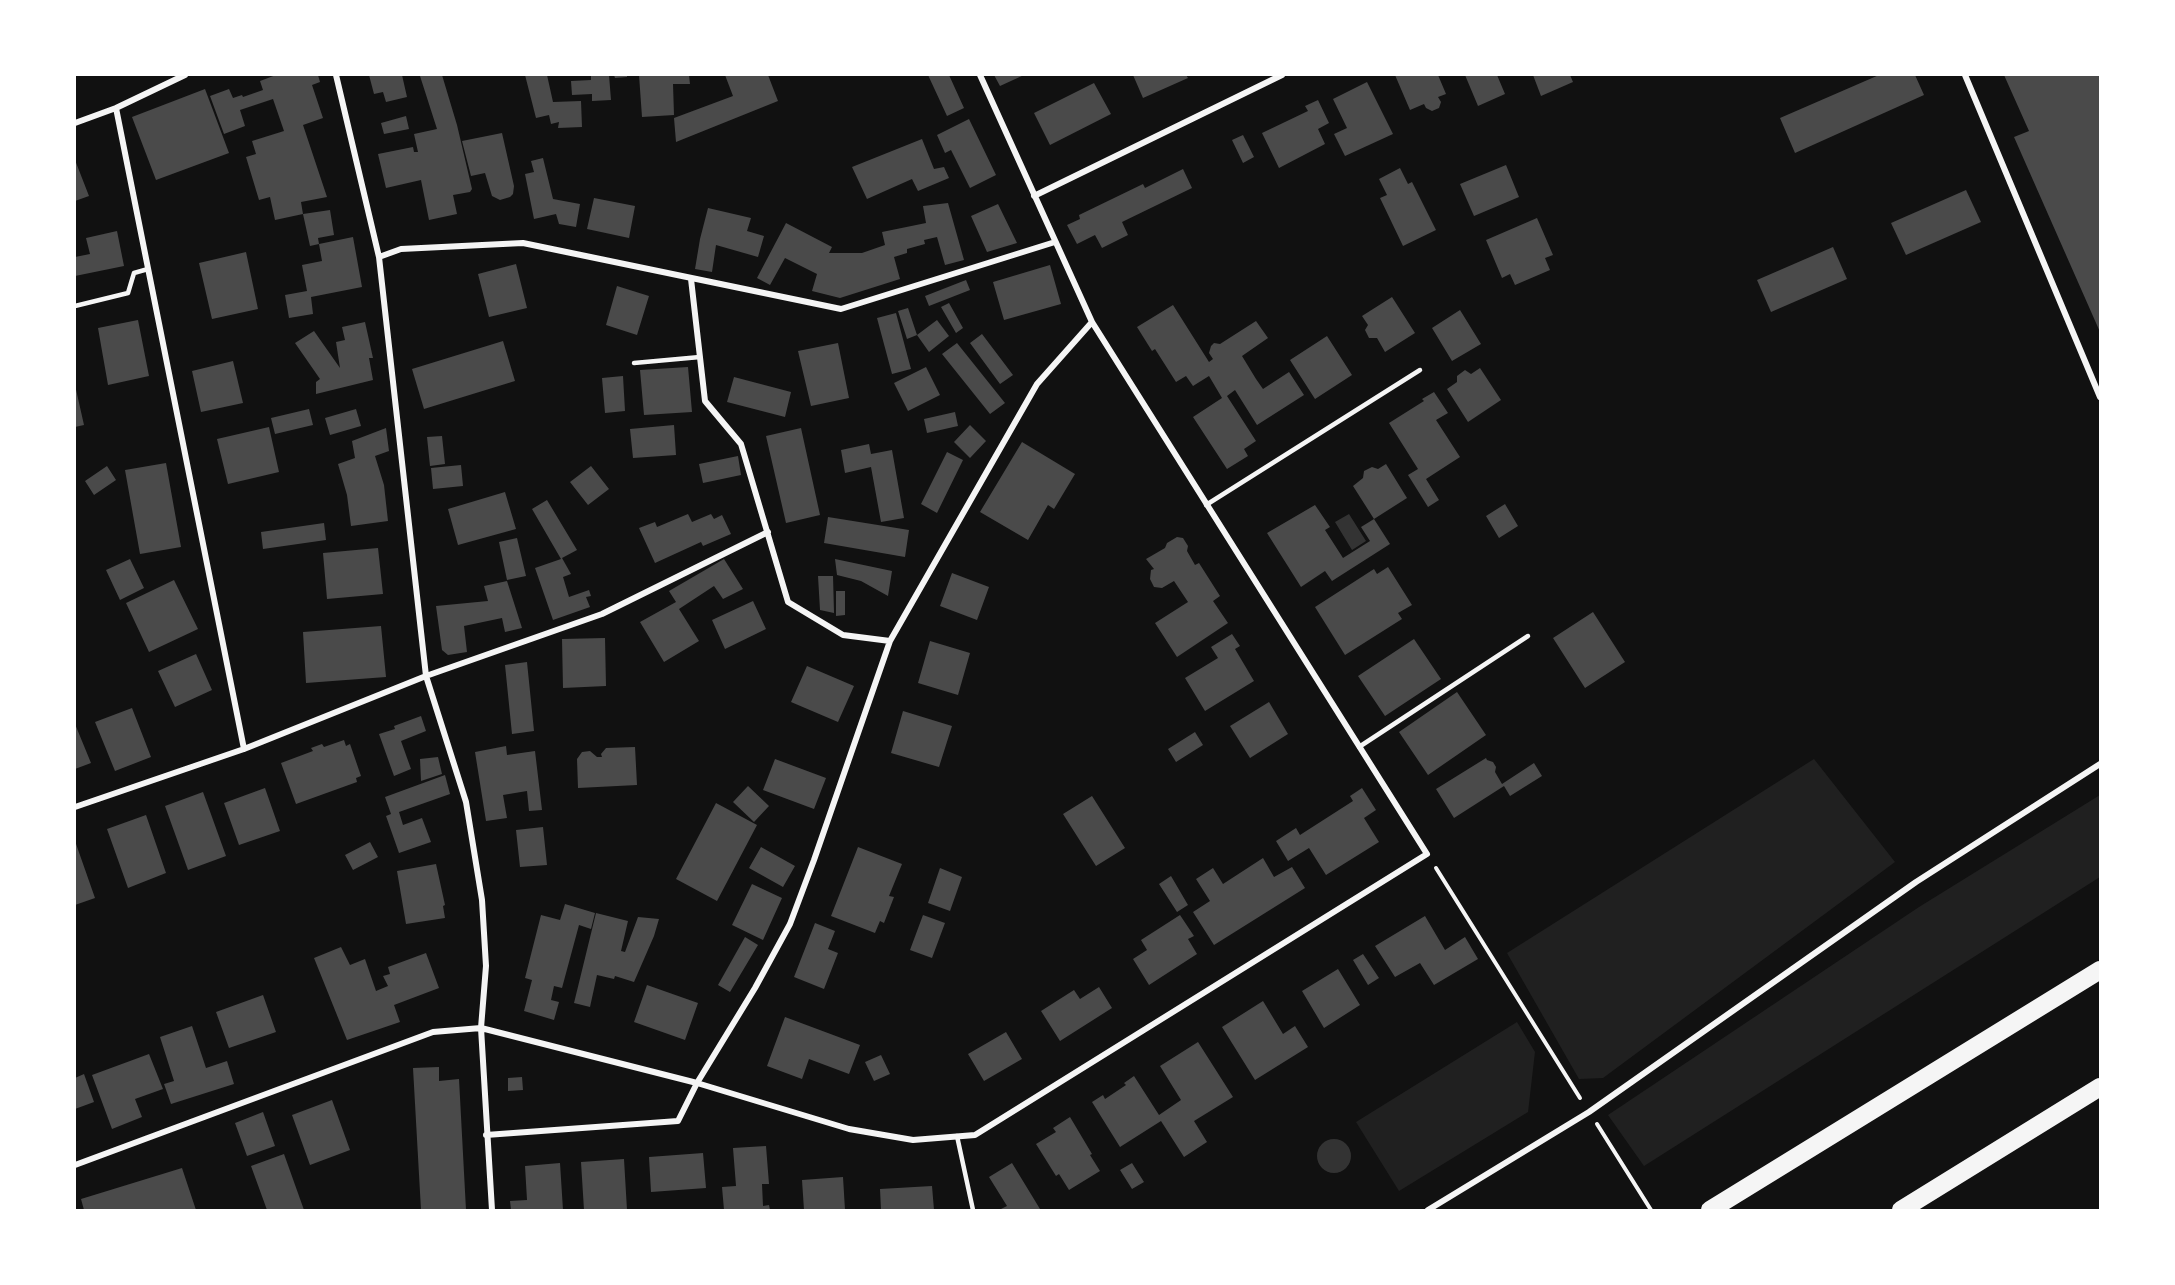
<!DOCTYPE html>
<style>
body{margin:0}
#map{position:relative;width:2175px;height:1285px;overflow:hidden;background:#111;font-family:Jost,sans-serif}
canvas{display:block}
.frame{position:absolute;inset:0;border:76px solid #fff;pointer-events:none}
</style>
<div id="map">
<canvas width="2175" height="1285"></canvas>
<div class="frame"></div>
</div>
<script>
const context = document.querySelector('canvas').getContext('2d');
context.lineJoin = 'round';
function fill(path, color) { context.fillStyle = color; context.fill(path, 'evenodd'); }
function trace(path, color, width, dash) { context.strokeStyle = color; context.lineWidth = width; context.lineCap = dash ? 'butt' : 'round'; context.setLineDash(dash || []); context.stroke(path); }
fill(new Path2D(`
 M1814 759 1895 862 1603 1078 1579 1079 1507 953Z
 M2100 795V877L1644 1166 1608 1115 1919 907Z
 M1517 1022 1535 1052 1528 1112 1399 1191 1356 1122Z`), '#202020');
fill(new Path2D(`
 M1349 514 1366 541 1352 550 1335 522Z
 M1317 1156a17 17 0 1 1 34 0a17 17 0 1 1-34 0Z`), '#333');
fill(new Path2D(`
 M276 75H318L320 82 312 85 323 118 303 125 327 197 301 202 303 214 275 220 270 197 259 200 246 157 256 154 252 141 284 131 273 99 240 110 245 126 224 134 210 96 229 89 233 98 242 95 243 97 263 90 260 81Z
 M369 75H402L407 97 386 102 383 92 374 94Z
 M426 75H442L457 125 472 189 470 192 453 195 457 214 429 220 421 180 386 188 378 154 413 147 414 152H418L414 134 437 129 420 76Z
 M525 75H547L553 102 581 101 582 127 558 128 559 122 551 124 549 115 536 118Z
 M591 75H609L611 100 592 101V94L572 95 571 81 591 80Z
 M614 75H627V77L615 78Z
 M639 75H689L690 84H673L674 115 642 117Z
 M725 75H768L778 101 676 142 674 118 733 96Z
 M928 75H949L964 108 947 116Z
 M994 75H1024L1000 86Z
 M1133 75H1186L1188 78 1143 98Z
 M1395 75H1438L1446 94 1438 97 1441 102 1439 108 1432 111 1426 108 1424 104 1410 110Z
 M1465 75H1497L1505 94 1478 106Z
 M1533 75H1570L1573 82 1541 96Z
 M1879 75H1915L1924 95 1795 153 1780 118Z
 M2004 75H2100V332L2014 137 2029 131Z
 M1367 82 1393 134 1345 156 1334 134 1347 128 1333 99Z
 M1094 83 1111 114 1050 145 1034 113Z
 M205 89 229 153 156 180 132 117Z
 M1318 100 1329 123 1318 129 1325 144 1279 168 1262 133 1308 111 1305 106Z
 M406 116 409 129 384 134 381 123Z
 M969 119 996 175 970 188 951 150 945 153 937 135Z
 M502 133 514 186 513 194 510 197 500 200 492 196 485 173 471 176 462 141Z
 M1243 135 1254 157 1243 163 1232 140Z
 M922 139 934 169 944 167 949 178 918 191 912 179 867 199 852 167Z
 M543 158 553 199 580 204 576 227 559 224 556 214 534 219 525 174 534 172 531 161Z
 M75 160 89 196 75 201Z
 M1506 165 1519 197 1474 216 1460 184Z
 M1400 168 1408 184 1412 182 1436 230 1403 246 1380 198 1387 195 1379 179Z
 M1183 169 1192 188 1122 222 1128 235 1102 248 1095 235 1077 244 1067 225 1080 219 1079 215 1143 184 1145 188Z
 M1966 190 1981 222 1906 255 1891 223Z
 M594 198 635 206 629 238 587 229Z
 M948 203 964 260 945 265 937 237 924 240 925 244 907 249V253L894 257 900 279 840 298 812 291 817 274 785 258 770 285 757 278 786 223 832 247 829 253H862L885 245 882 232 926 223 923 206Z
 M998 204 1017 243 987 252 971 216Z
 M708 208 751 218 747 231 764 236 758 257 716 245 712 272 695 269 700 239Z
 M330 210 334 235 318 238 319 244 310 246 303 214Z
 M1537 218 1553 255 1545 258 1550 270 1515 285 1510 274 1502 278 1486 240Z
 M117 231 124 266 75 276V257L90 254 86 238Z
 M353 237 362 287 311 297 313 314 289 318 285 295 307 291 302 265 322 261 319 244Z
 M1833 247 1847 279 1771 312 1757 280Z
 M246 252 258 309 212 319 199 263Z
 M516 264 527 308 489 317 478 274Z
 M1050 265 1061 304 1004 320 993 282Z
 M966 280 970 290 929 306 925 296Z
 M617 286 649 296 637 335 606 325Z
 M1392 297 1415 333 1385 352 1377 338H1369L1365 330 1368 325 1362 316Z
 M949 303 963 328 956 333 941 307Z
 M1173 305 1209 362 1213 359 1209 353 1211 346 1214 343 1220 344 1256 321 1268 338 1242 356 1256 379 1263 389 1289 372 1304 395 1257 425 1235 390 1227 396 1256 441 1244 449 1248 456 1227 469 1193 417 1222 398 1209 376 1193 386 1186 376 1176 382 1155 349 1152 351 1137 327Z
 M908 308 917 335 907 339 898 311Z
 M1460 310 1481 344 1452 361 1432 328Z
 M896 313 911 369 892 374 877 318Z
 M138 320 149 376 108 385 98 328Z
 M937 320 949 336 929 352 917 335Z
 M365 322 373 358H369L373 380 316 394V382L320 379 295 343 314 331 340 368 336 342 345 340 342 327Z
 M982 334 1013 375 1000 384 970 343Z
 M1327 336 1352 375 1315 399 1290 360Z
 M503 341 515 381 424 409 412 369Z
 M838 343 849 398 811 406 798 351Z
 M957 343 1005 403 990 414 942 354Z
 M233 361 243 403 201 412 192 371Z
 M688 367 692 412 644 415 640 370Z
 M926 367 940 395 908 411 894 383Z
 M1480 368 1501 400 1468 422 1447 389 1457 382V376L1465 370 1471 374Z
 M623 376 625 411 605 413 602 378Z
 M734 377 791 392 785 417 727 402Z
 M75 385 84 425 75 427Z
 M1434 392 1448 413 1436 420 1460 457 1426 479 1439 500 1428 507 1408 475 1418 469 1389 423 1424 401 1422 399Z
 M309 409 313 425 275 434 271 418Z
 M356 409 361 426 330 435 325 418Z
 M955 412 958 426 927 433 924 419Z
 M674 425 676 455 633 458 630 429Z
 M970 425 986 441 970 458 954 442Z
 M269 427 279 472 228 484 217 439Z
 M386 428 389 451 375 456 384 485 388 521 351 526 347 495 338 464 355 458 352 441Z
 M801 428 820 515 786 523 766 436Z
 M442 436 445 464 430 466 427 437Z
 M1022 442 1075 474 1054 509 1048 505 1028 540 980 512Z
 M869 444 871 454 892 450 904 518 881 522 871 467 845 473 841 450Z
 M947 452 963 460 937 513 921 504Z
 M738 456 741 475 703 483 699 464Z
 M166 463 181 547 140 554 125 470Z
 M1386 464 1407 498 1374 519 1353 486 1363 478 1364 471 1372 467 1378 469Z
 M461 465 463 486 433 489 431 468Z
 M107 466 116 480 94 495 85 481Z
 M591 466 609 489 588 505 570 482Z
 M505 492 516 529 458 545 448 509Z
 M547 500 577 550 562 558 571 574 563 577 569 597 589 590 591 596 586 597 590 607 553 620 535 568 561 559 532 509Z
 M1505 504 1518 526 1499 538 1486 516Z
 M1315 505 1330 527 1325 530 1343 558 1370 541 1361 527 1374 519 1390 544 1332 581 1325 571 1301 587 1267 533Z
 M688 514 692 522 711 514 714 519 722 515 731 534 703 546 701 542 655 563 639 528 655 522 657 527Z
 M828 517 909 530 905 557 824 543Z
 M324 523 326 540 263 549 261 532Z
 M1177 537 1183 538 1188 546 1187 551 1195 565 1199 563 1220 596 1213 601 1228 623 1177 657 1155 623 1188 602 1174 581 1162 588 1154 587 1150 579 1151 570 1154 569 1146 559 1165 548 1167 543Z
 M517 538 526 576 507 580 499 542Z
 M378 548 383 594 327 599 323 553Z
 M130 559 144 588 120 600 106 570Z
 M724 559 743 589 723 599 714 586 679 609 699 641 664 662 640 622 676 602 669 591Z
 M835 559 892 571 888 596 861 581 837 575Z
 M1388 567 1412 605 1398 613 1402 619 1345 655 1315 607 1374 569 1377 574Z
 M952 573 989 587 977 620 940 606Z
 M818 576H833L834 613 820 610Z
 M174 580 198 629 149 652 126 603Z
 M507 581 522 628 505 632 502 618 464 626 467 652 448 655 442 650 436 606 488 601 484 586Z
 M836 591H845V615L836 616Z
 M753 601 766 629 725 649 712 620Z
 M1593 612 1625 662 1585 688 1553 638Z
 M381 626 386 677 306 683 303 632Z
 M1232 634 1240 646 1235 649 1254 681 1205 711 1185 678 1218 658 1211 647Z
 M605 638 606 686 563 688 562 639Z
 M1414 639 1441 679 1385 716 1358 676Z
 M930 641 970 653 958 695 918 683Z
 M196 654 212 690 175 707 158 671Z
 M527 662 534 731 512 734 505 665Z
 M807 666 854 686 838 722 791 702Z
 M1457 692 1486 735 1428 775 1399 732Z
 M1269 702 1288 734 1250 758 1230 726Z
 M132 708 151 757 115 771 95 722Z
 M903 711 952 726 939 767 891 753Z
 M421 716 426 731 401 741 411 769 394 776 379 734 395 729 394 726Z
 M75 724 91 763 75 769Z
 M1195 732 1203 745 1176 762 1168 749Z
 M344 740 346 746 350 744 361 776 356 778 357 782 296 804 281 763 313 751 311 748 322 744 324 747Z
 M506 746 507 755 535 751 542 810 529 811 527 791 503 795 507 818 486 821 475 752Z
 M635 747 637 785 578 788 577 759 582 752 590 751 597 757H602L601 754 606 748Z
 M438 757 442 774 421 781 420 759Z
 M1486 758 1487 760 1493 762 1496 767 1495 772 1502 784 1534 763 1542 776 1510 796 1504 786 1454 818 1436 789Z
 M775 759 826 778 814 809 763 790Z
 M445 775 450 794 399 812 403 825 422 818 431 842 399 853 386 816 391 814 385 797Z
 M748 786 769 806 754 822 733 802Z
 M265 788 280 831 239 845 224 803Z
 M1362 788 1376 810 1364 818 1379 842 1326 875 1309 848 1288 861 1276 841 1296 828 1300 835 1353 801 1350 796Z
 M203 792 226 856 188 870 165 806Z
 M1092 796 1125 848 1096 866 1063 814Z
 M716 803 757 825 717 901 676 879Z
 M146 815 166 873 128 888 107 829Z
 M543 827 547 865 520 867 516 830Z
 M75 841 95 898 75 905Z
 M370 842 378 857 353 870 345 855Z
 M761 847 795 866 783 887 749 868Z
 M858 847 902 864 889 896 894 897 884 923 880 921 875 933 831 916Z
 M1263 858 1274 877 1292 867 1305 888 1214 945 1193 912 1210 901 1196 879 1213 868 1223 884Z
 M436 864 445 905 443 906 445 918 406 924 397 871Z
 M940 868 962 877 950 911 928 903Z
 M1171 876 1188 905 1177 912 1159 884Z
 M752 884 782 898 763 940 732 925Z
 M565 904 595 913 591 929 579 925 562 988 554 986 551 1000 559 1002 554 1020 524 1011 532 980 525 978 541 915 560 920Z
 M596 913 628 921 621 951 625 952 638 917 659 919 654 936 634 982 615 976 614 979 597 975 590 1007 574 1003Z
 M923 915 945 923 932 958 910 950Z
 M1180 915 1194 936 1188 939 1197 954 1149 985 1133 959 1147 950 1141 940Z
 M1425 916 1445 950 1465 937 1478 959 1434 985 1420 963 1395 977 1375 946Z
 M815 923 835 931 828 949 838 953 824 989 794 977Z
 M745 937 758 945 730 992 718 985Z
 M341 947 350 965 365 959 376 991 388 986 383 976 390 974 388 967 426 953 439 988 394 1005 400 1022 347 1040 314 958Z
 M1363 954 1379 978 1368 985 1353 960Z
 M1338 969 1360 1005 1324 1028 1302 991Z
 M647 985 698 1003 685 1040 634 1022Z
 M1099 987 1112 1008 1060 1041 1041 1011 1074 990 1080 999Z
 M263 995 276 1032 229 1048 216 1012Z
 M1263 1001 1283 1034 1295 1026 1308 1047 1255 1080 1222 1027Z
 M785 1017 860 1045 849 1074 809 1059 802 1079 767 1066Z
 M192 1026 206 1068 227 1061 234 1084 171 1104 164 1084 174 1081 160 1037Z
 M1006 1032 1022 1059 984 1081 968 1054Z
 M1198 1042 1233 1097 1194 1121 1207 1142 1184 1157 1161 1121 1120 1147 1092 1102 1103 1095 1105 1099 1126 1085 1124 1083 1134 1076 1159 1115 1181 1100 1160 1066Z
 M149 1054 163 1089 135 1099 142 1117 112 1129 92 1075Z
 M881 1055 890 1074 874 1081 865 1062Z
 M439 1067V1081L459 1079 466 1210H421L413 1068Z
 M84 1074 94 1102 75 1109V1078Z
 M522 1077 523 1090 508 1091V1078Z
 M332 1100 350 1150 310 1165 292 1115Z
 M263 1112 275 1146 247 1156 235 1123Z
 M1070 1117 1092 1154 1090 1155 1100 1171 1069 1190 1059 1174 1056 1176 1036 1144 1056 1132 1053 1128Z
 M766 1146 769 1184H762L763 1206 769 1205 770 1210H724L722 1187 736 1186 733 1148Z
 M703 1153 706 1188 651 1192 649 1157Z
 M284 1154 304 1210H267L251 1166Z
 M624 1159 627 1210H584L581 1162Z
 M560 1163 563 1210H511L510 1201 527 1200 525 1166Z
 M1012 1163 1040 1209 1038 1210H999L1007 1206 989 1177Z
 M1132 1163 1144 1182 1132 1189 1120 1170Z
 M182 1168 196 1210H84L81 1199Z
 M843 1177 845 1210H804L802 1180Z
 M932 1186 934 1210H881L880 1189Z`), '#4a4a4a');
trace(new Path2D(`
 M1436 868 1580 1098
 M1597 1124 1651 1210`), '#f5f5f5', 4);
trace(new Path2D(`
 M75 306 128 293 134 273 148 269
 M634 363 700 357
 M1206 505 1420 370
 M1359 747 1528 636
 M957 1136 973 1210`), '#f5f5f5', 4.5);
trace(new Path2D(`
 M336 75 379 257 426 676 466 802 482 900 486 966 481 1028 492 1210
 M1965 75 2100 397
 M116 108 244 749
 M75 123 116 108 185 75
 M1034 196 1282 75
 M379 257 401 249 523 243 841 309 1055 242
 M691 279 705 401 741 444 788 602 843 635 890 641
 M75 807 244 749 426 676 602 614 768 532
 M486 1135 678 1121 697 1083 755 988 790 924 814 860 890 641 1037 384 1092 322 980 75
 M75 1165 433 1032 481 1028 697 1083 849 1129 913 1140 975 1135 1427 854 1092 322
 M1428 1210 1589 1112 1916 882 2100 764`), '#f5f5f5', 6);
trace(new Path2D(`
 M1710 1210 2100 970
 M1901 1210 2100 1087`), '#f5f5f5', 18);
</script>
